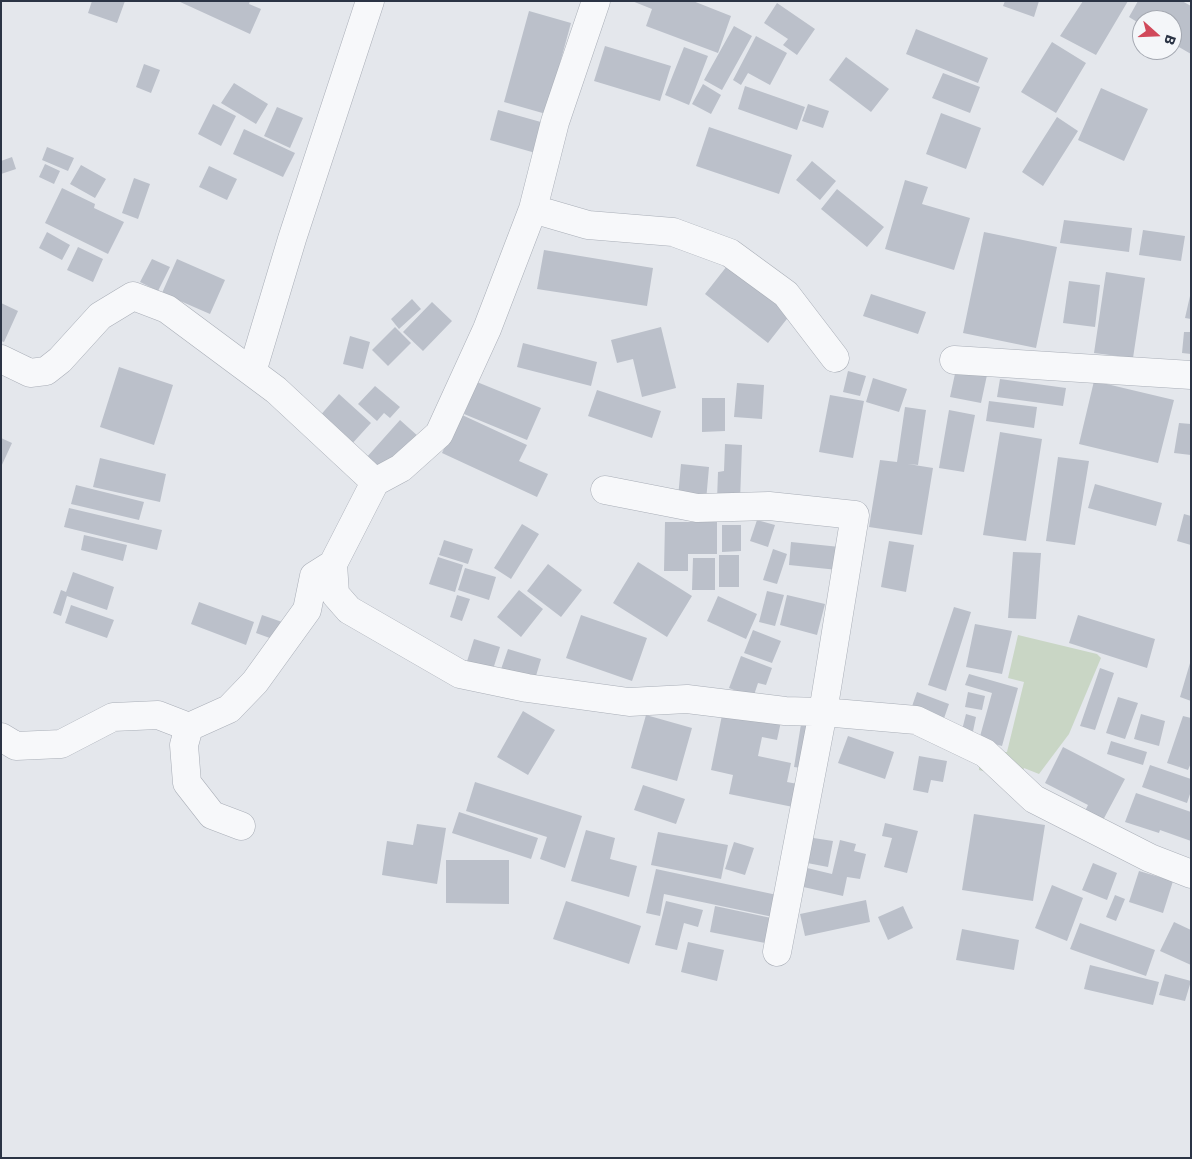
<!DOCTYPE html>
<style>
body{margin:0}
#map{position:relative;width:1192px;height:1159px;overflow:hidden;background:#e4e7ec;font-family:Commissioner,sans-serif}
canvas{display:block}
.frame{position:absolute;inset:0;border:2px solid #2b3445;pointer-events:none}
.north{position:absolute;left:1132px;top:10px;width:50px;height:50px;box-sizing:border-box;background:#f4f6f9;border:1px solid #a4a8b1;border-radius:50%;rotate:110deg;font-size:14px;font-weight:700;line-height:20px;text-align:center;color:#2b3445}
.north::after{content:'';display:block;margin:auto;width:18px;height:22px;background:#d1495b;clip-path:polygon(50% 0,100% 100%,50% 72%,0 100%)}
</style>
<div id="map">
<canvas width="1192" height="1159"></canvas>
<div class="frame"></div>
<div class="north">B</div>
</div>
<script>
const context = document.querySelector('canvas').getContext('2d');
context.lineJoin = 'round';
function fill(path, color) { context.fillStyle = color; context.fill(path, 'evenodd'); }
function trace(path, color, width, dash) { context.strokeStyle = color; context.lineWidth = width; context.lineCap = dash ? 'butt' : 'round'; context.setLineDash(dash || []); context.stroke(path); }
fill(new Path2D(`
 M1018 635 1097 654 1101 658 1069 734 1039 774 1024 768 1020 781 979 770V752H1007L1024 682 1008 678Z`), '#c9d6c5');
fill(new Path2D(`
 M92 1H125L117 23 88 13Z
 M178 1H250L249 4 261 9 250 34Z
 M632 1H693L731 16 718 53 646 26 652 9Z
 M1005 1H1039L1034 17 1003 6Z
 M1083 1H1128L1096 55 1060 36Z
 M1138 1H1182L1191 6V54L1172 43V20H1142V25L1129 17Z
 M777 3 815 29 797 55 783 45 788 39 764 23Z
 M529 11 571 23 546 114 504 102Z
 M734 26 752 36 722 90 704 80Z
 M916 29 988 58 978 83 906 54Z
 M756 36 787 53 770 85 748 73 741 85 733 80Z
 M1052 42 1086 63 1056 113 1021 92Z
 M605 46 671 66 660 101 594 81Z
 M684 47 708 56 689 105 665 95Z
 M846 57 889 89 871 112 829 80Z
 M144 64 160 70 151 93 136 87Z
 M943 73 980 87 970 113 932 98Z
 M234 83 268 104 256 124 221 103Z
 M703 84 721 95 711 114 692 104Z
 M745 86 805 107 797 130 738 109Z
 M1101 88 1148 109 1124 161 1078 140Z
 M213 104 236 116 221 146 198 134Z
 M808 104 829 111 823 128 802 121Z
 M277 107 303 118 290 148 264 136Z
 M498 110 548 124 539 154 490 140Z
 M941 113 981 128 966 169 926 154Z
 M1057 117 1078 131 1043 186 1022 172Z
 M709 127 792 155 779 194 696 166Z
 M244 129 295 153 283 177 233 154Z
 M47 147 74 158 68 171 42 160Z
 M12 157 16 169 1 174V161Z
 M812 161 836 181 820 200 796 180Z
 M45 164 60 171 54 184 39 177Z
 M81 165 106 179 95 198 70 184Z
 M209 166 237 179 227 200 199 187Z
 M134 178 150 184 138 219 122 213Z
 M905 180 928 187 922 204 970 218 954 270 885 249Z
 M62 188 95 204 94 208 124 222 108 254 45 223Z
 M837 189 884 227 867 247 821 209Z
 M1064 220 1132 228 1129 252 1060 243Z
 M1143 230 1185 236 1181 261 1139 255Z
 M47 232 70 245 62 260 39 248Z
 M984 232 1057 247 1036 348 963 333Z
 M78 247 103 259 93 282 67 270Z
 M544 250 653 268 647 306 537 289Z
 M152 259 170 267 158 291 140 282Z
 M177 259 225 280 210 314 162 293Z
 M727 266 790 315 768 343 705 294Z
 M1106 272 1145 278 1133 358 1094 353Z
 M1069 281 1100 285 1095 327 1063 323Z
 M871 294 926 312 918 334 863 316Z
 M1190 296H1191V319L1185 318Z
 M412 299 421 309 399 329 391 319Z
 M432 302 452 321 423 351 403 332Z
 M1 303 18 311 4 342 1 341Z
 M395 327 411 343 388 366 372 350Z
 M661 327 676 388 642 397 633 359 617 363 611 340Z
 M1184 332H1191V354L1182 353Z
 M350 336 370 342 363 369 343 364Z
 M523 343 597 362 591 386 517 367Z
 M119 367 173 385 154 445 100 427Z
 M956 369 987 375 981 403 950 397Z
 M848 371 866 376 860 396 843 392Z
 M873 378 907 389 899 412 866 402Z
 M1000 379 1066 388 1063 406 997 397Z
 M1094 381 1174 400 1158 463 1079 444Z
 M477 382 541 408 527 440 464 414Z
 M737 383 764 385 762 419 734 417Z
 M375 386 400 407 390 418 384 413 377 421 358 404Z
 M597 390 661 411 652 438 588 416Z
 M339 394 371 423 350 446 318 418Z
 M830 395 864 401 853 458 819 452Z
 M702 398H725V431L702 432Z
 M989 401 1037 407 1034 428 986 421Z
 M905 407 926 410 918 465 908 464 933 468 922 535 869 527 880 460 897 462Z
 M949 410 975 415 964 472 939 468Z
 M460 414 527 445 519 461 548 474 537 497 442 453Z
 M400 420 419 437 385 475 366 458Z
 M1179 423 1191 424V455L1174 453Z
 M1000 432 1042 439 1026 541 983 535Z
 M1 438 12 443 1 467Z
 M725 444 742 445 740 501 717 500 718 472 724 471Z
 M1058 457 1089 461 1075 545 1046 541Z
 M100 458 166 474 160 502 93 487Z
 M681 464 709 467 706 501 678 498Z
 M1095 484 1162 503 1156 526 1088 508Z
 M76 485 144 502 139 520 71 504Z
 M69 508 162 530 157 550 64 527Z
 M1184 514 1191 516V545L1177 541Z
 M757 520 775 525 768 547 750 541Z
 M665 522H717V554H688V571H664Z
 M522 524 539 534 511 579 494 568Z
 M722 525H741V551L722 552Z
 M84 535 127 545 123 561 81 550Z
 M444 540 473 549 468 564 439 555Z
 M889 541 914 545 906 592 881 587Z
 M791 542 840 547 838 570 789 565Z
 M773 549 787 554 777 584 763 580Z
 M1013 552 1041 553 1036 619 1008 618Z
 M719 555H739V587H719Z
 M438 557 463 565 455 592 429 584Z
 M693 558H715V590H692Z
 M638 562 692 596 667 637 613 603Z
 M548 564 582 590 561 617 527 591Z
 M465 568 496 577 489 600 458 590Z
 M73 572 114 587 107 610 67 596 61 616 53 613 61 590 66 592Z
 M519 590 543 609 521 637 497 617Z
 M767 591 784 595 775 626 759 622Z
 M457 595 470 599 462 621 450 617Z
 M787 595 825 604 817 635 780 625Z
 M718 596 757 614 746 639 707 621Z
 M199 602 254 622 246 645 191 624Z
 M71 605 114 620 107 638 65 623Z
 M954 607 971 612 946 691 928 685Z
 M262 615 285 623 278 641 256 633Z
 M581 615 647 638 632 681 566 658Z
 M1078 615 1155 639 1147 668 1069 643Z
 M975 624 1012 631 1002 674 966 667Z
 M753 630 781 641 772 663 744 653Z
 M474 639 500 647 490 679 464 671Z
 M508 649 541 659 533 686 499 675Z
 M741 656 772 668 766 685 758 683 753 698 729 688Z
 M1190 663H1191V701L1180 697Z
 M1100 668 1114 673 1095 730 1080 726Z
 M969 674 1018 688 1002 746 979 740 992 693 965 685Z
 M917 692 949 704 942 724 910 712Z
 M968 692 985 696 982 710 965 707Z
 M1118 697 1138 703 1125 739 1106 733Z
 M724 705 782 717 777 740 762 737 758 756 791 763 787 782 803 785 798 808 729 794 733 775 711 770Z
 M523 711 555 730 528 775 497 757Z
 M966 714 976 717 972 736 961 734Z
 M1141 714 1165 721 1159 746 1134 739Z
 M646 715 692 728 677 781 631 768Z
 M1183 716 1191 718V763L1188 770 1167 763Z
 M802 718 816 720 808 769 794 767Z
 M848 736 894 752 885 779 838 763Z
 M1111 741 1147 752 1143 765 1107 754Z
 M1063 747 1125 779 1102 822 1084 813 1088 805 1045 783Z
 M919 756 947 761 943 782 931 780 928 793 913 790Z
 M1150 765 1191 779V791L1187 803 1142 787Z
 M475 782 582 816 565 868 540 859 547 837 466 811Z
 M643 785 685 799 676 824 634 810Z
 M1136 793 1191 812V841L1160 830 1159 833 1125 822Z
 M459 812 538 838 531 859 452 833Z
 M974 814 1045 825 1033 901 962 890Z
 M885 823 918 831 907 873 884 867 892 838 882 836Z
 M417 824 446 828 437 884 382 875 387 841 413 845Z
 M586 830 615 838 610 859 637 866 629 897 571 881Z
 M658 832 728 845 721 879 651 865Z
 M807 837 833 841 828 867 802 862Z
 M840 840 856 844 854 851 866 854 860 879 847 877 843 896 799 886 803 867 832 874Z
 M734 842 754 848 745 875 725 869Z
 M446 860H509V904L446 903Z
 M1093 863 1117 873 1107 900 1082 890Z
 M656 869 777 895 773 917 664 894 660 916 646 913Z
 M1139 871 1173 881 1163 913 1129 902Z
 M1052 885 1083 898 1067 941 1035 928Z
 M1115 895 1125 899 1116 921 1106 917Z
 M866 900 870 922 805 936 800 914Z
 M566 901 641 926 629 964 553 939Z
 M666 901 703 910 698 927 684 923 677 950 655 945Z
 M715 906 776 919 770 944 710 932Z
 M903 906 913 928 888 940 878 917Z
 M1174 922 1191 930V965L1160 951Z
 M1080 923 1155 950 1146 976 1070 949Z
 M962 929 1019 940 1014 970 956 960Z
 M688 942 724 950 717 981 681 972Z
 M1090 965 1159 982 1153 1005 1084 989Z
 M1165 974 1191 981 1185 1001 1159 995Z`), '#bbc0ca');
const minor = new Path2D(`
 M533 209 588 225 673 232 730 253 786 294 835 358
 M1 359 30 373 46 371 60 360 100 316 133 296 167 309 276 390 375 482
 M954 360 1191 375
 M252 372 292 239 370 1
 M605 490 697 508 769 506 855 515 823 712 777 952
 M333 564 335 594 349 610 460 674 527 688 629 702 687 699 785 711 823 712 916 720 985 753 1034 799 1150 858 1191 874
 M189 727 184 745 187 783 212 815 241 826
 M1 737 16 746 61 744 113 717 158 715 189 727 229 709 255 682 307 610 314 576 333 564 375 482 401 468 439 434 487 329 533 209 555 122 596 1`);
trace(minor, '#a9aeb7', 29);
trace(minor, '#f7f8fa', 28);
</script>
